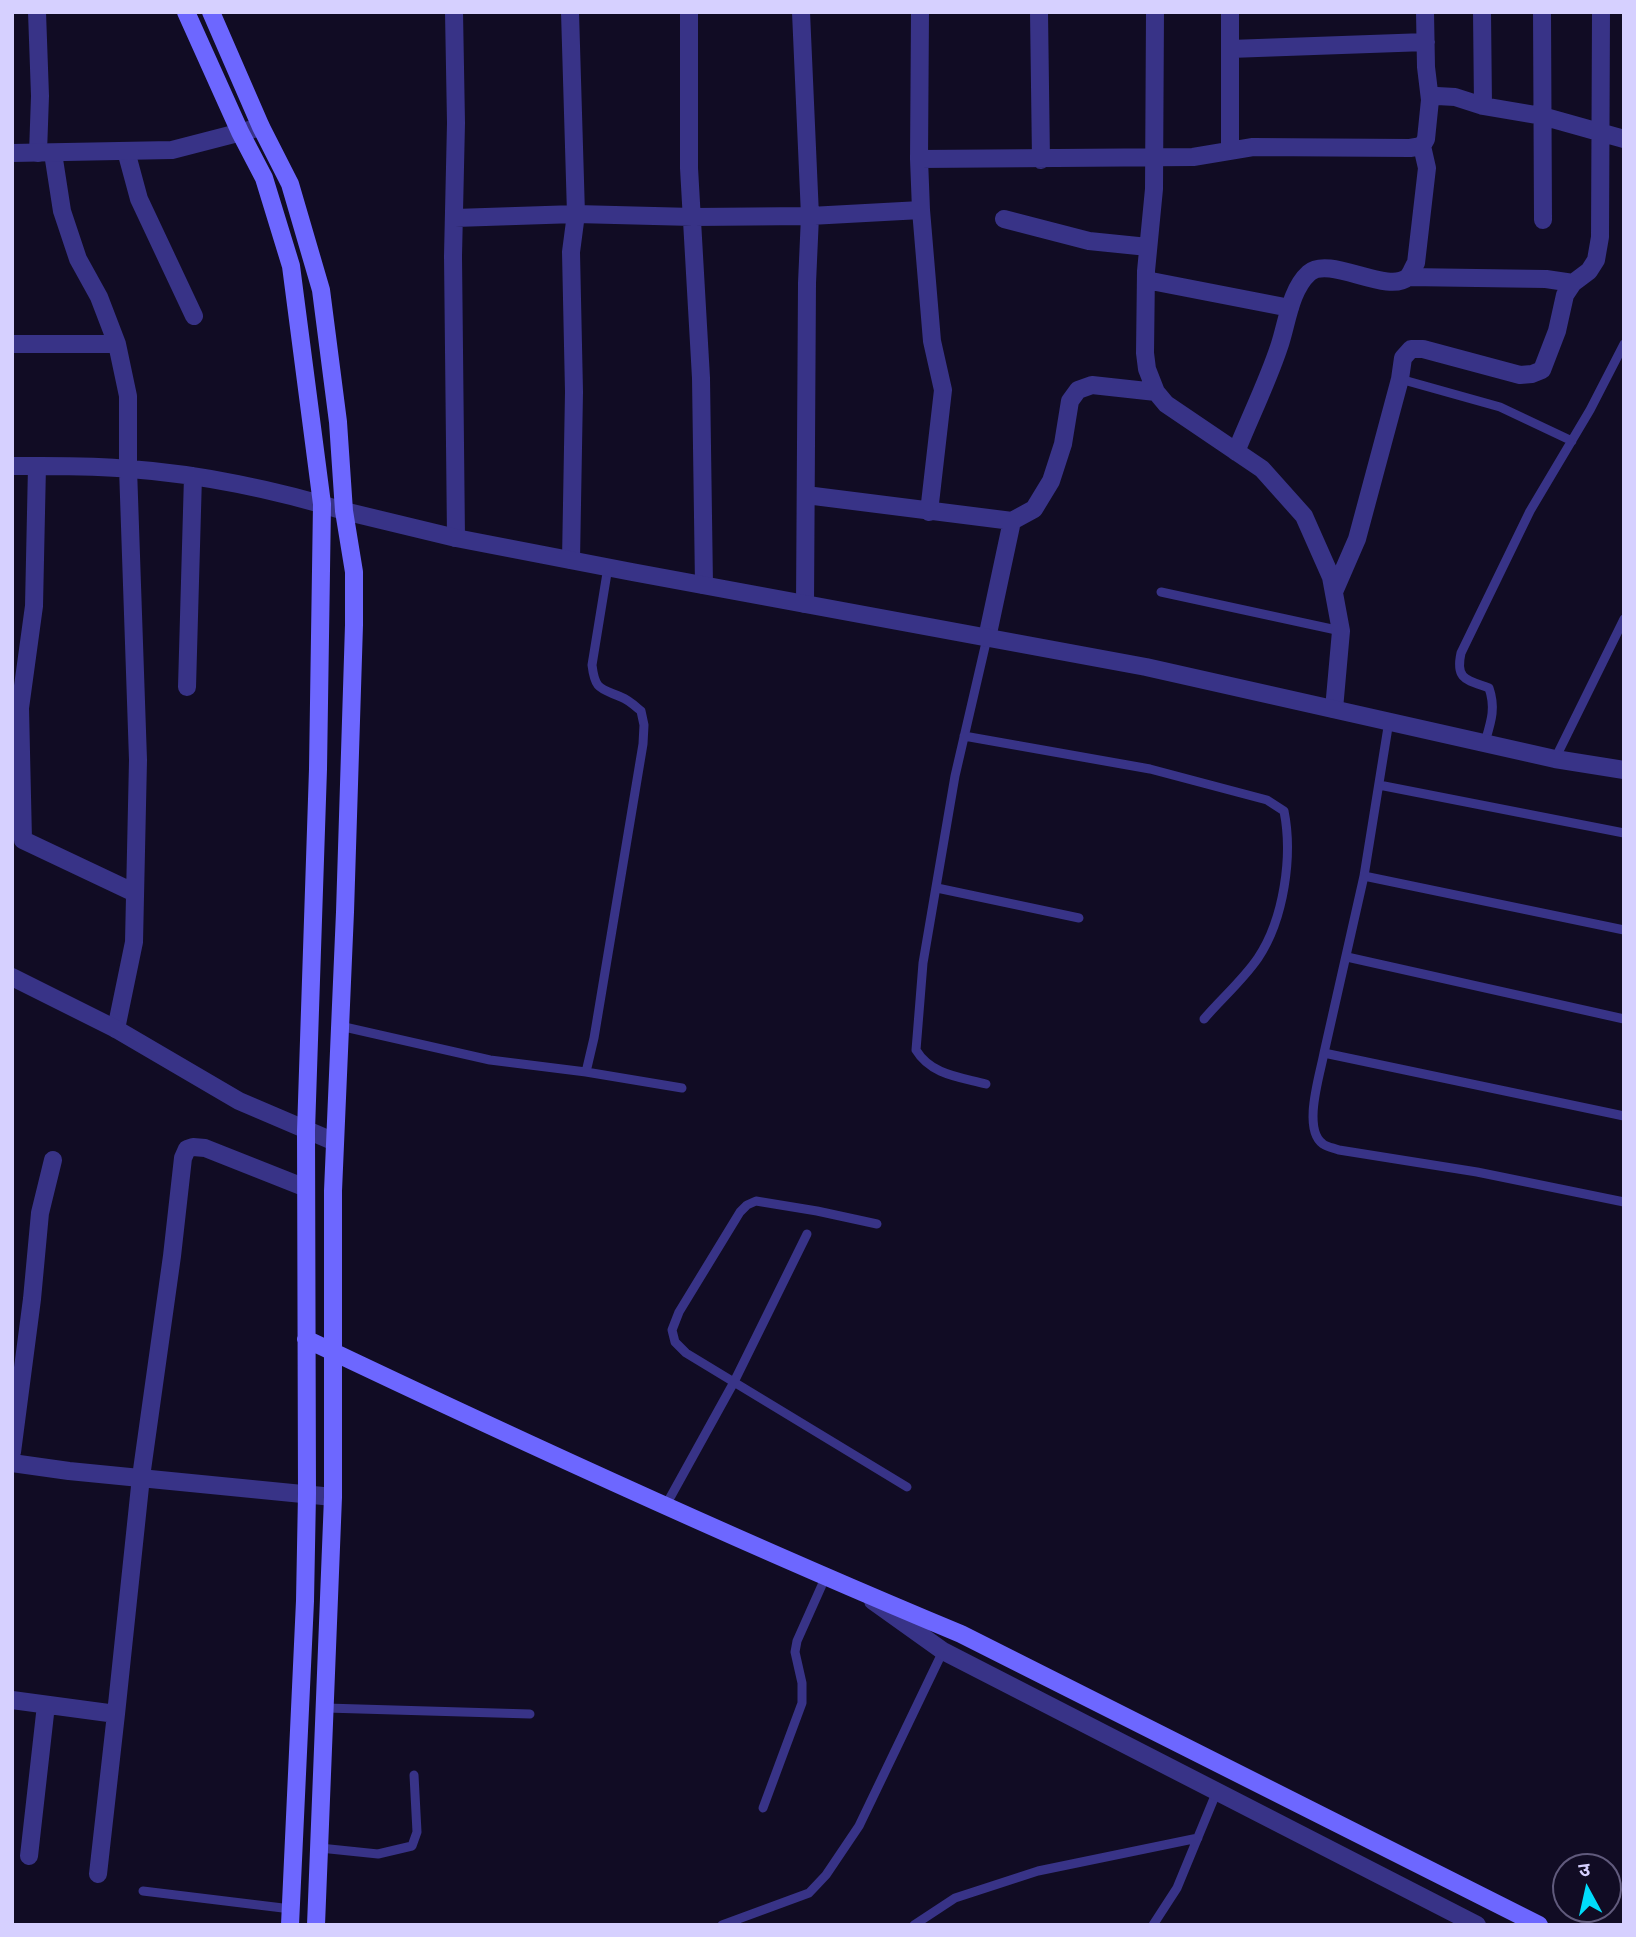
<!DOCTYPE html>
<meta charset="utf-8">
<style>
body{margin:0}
#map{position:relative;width:1636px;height:1937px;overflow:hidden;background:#110c24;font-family:"Archivo Narrow","Noto Sans Devanagari",sans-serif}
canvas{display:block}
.frame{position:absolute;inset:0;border:14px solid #d6d0ff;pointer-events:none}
.north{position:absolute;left:1552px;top:1853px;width:70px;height:70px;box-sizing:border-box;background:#110c24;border:2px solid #605a7c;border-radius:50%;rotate:352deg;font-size:19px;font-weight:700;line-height:28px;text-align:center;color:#d6d0ff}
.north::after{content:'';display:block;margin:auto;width:24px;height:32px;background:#00ddfb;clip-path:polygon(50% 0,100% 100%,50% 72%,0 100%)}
</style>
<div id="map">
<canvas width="1636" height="1937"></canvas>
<div class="frame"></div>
<div class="north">उ</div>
</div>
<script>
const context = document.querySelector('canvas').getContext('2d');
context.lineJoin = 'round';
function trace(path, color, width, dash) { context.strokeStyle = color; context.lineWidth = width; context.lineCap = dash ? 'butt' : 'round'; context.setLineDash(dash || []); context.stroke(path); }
trace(new Path2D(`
 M1400 379 1500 407 1572 441
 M1161 592 1341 631
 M964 736 1150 769 1267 800 1284 811C1293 856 1284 919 1258 958 1243 980 1221 999 1204 1019
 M1485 742C1491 722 1496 708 1489 688 1467 680 1455 680 1461 653L1530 511 1590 410 1624 344
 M1555 759 1624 619
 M1379 785 1624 833
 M1364 876 1624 930
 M937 888 1079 918
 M1347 957 1624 1019
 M340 1026 490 1060 586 1072 682 1088
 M1324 1053 1364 876 1389 721
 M586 1072 594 1038 643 744 644 725 641 711C635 706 629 700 621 697 600 688 595 690 592 665L608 567
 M986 1084C960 1077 931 1075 916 1050L923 963 955 776 987 638
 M1624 1116 1324 1053C1320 1075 1302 1129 1323 1144 1327 1147 1334 1148 1339 1150L1477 1172 1624 1202
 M877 1224 817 1211 756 1201 747 1205 740 1212 679 1312 672 1330 675 1342 686 1353 907 1487
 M666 1505 734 1382 807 1234
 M326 1708 530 1714
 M763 1808 802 1703V1683L795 1652 797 1641 826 1576
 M320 1848 378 1854 412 1846 417 1832 414 1775
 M143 1891 291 1909
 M722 1925 809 1893 826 1875 859 1826 943 1651
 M914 1925 955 1898 1038 1871 1198 1838
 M1153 1925 1177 1888 1217 1791`), '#383387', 9);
trace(new Path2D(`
 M37 12 40 96 38 153
 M454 12 456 123 453 256 456 538
 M570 12 576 214 571 252 574 392 571 560
 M689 12V168L701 378 704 585
 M801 12 810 216 807 283 805 604
 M1039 12 1041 160
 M1155 12 1154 189 1146 271 1145 353 1147 369 1156 392 1166 404 1262 469 1304 516 1331 577 1341 631 1334 709
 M1230 12V149
 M1425 12 1426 67 1430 100
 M1482 12 1483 106
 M1542 12 1543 220
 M1230 49 1426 42
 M126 151 139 199 194 316
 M53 153 62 211 78 259 99 297 117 344 128 396V468L138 760 134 942 116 1029
 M919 159 920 12
 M921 210 932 341 943 390 929 512
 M455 218 576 214 693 217 810 216 921 210 919 159 1193 157 1253 147 1410 148 1422 146 1426 139 1430 100 1437 96 1455 97 1483 106 1542 116 1624 139
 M1004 219 1089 241 1148 247
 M1408 277 1546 279 1573 283
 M1146 280 1290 308
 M12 344H117
 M1236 452C1250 417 1267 383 1279 347 1287 324 1290 290 1309 273 1329 255 1388 295 1408 277 1411 274 1413 267 1416 263L1427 168 1422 146
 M12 466C51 466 91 465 130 469 199 474 277 490 344 511
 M37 466 34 606 20 708 23 840 135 893
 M806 495 1012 521 1034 509 1051 481 1063 444 1070 401 1078 390 1092 385 1156 392
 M1334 592 1357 539 1400 379 1403 358 1411 349H1423L1520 375 1532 374 1542 370 1557 331 1565 295 1573 283 1589 271 1596 260 1600 237 1601 12
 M987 638 1012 521
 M187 687 193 476
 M12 1452 32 1299 40 1213 53 1160
 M12 1463 69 1471 333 1497
 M873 1601 943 1651 1477 1925
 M12 1700 116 1714 141 1477 172 1256 183 1158 187 1149 193 1147 205 1148 306 1188
 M29 1856 46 1705
 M98 1874 116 1714`), '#383387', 18);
trace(new Path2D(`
 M12 153 172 150 261 127
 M344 511 456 538 632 572 1146 667 1555 759 1624 770
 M12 977 116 1029 239 1101 335 1142`), '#383387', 18);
trace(new Path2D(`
 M186 12 240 132 264 178 291 266 322 504 318 769 306 1131 307 1494 305 1601 290 1925
 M211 12 261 127 290 184 321 290 338 422 344 511 354 572V625L345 912 333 1191V1497L316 1925
 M306 1339C522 1442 740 1542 961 1634L1539 1925`), '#6d67ff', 18);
</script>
